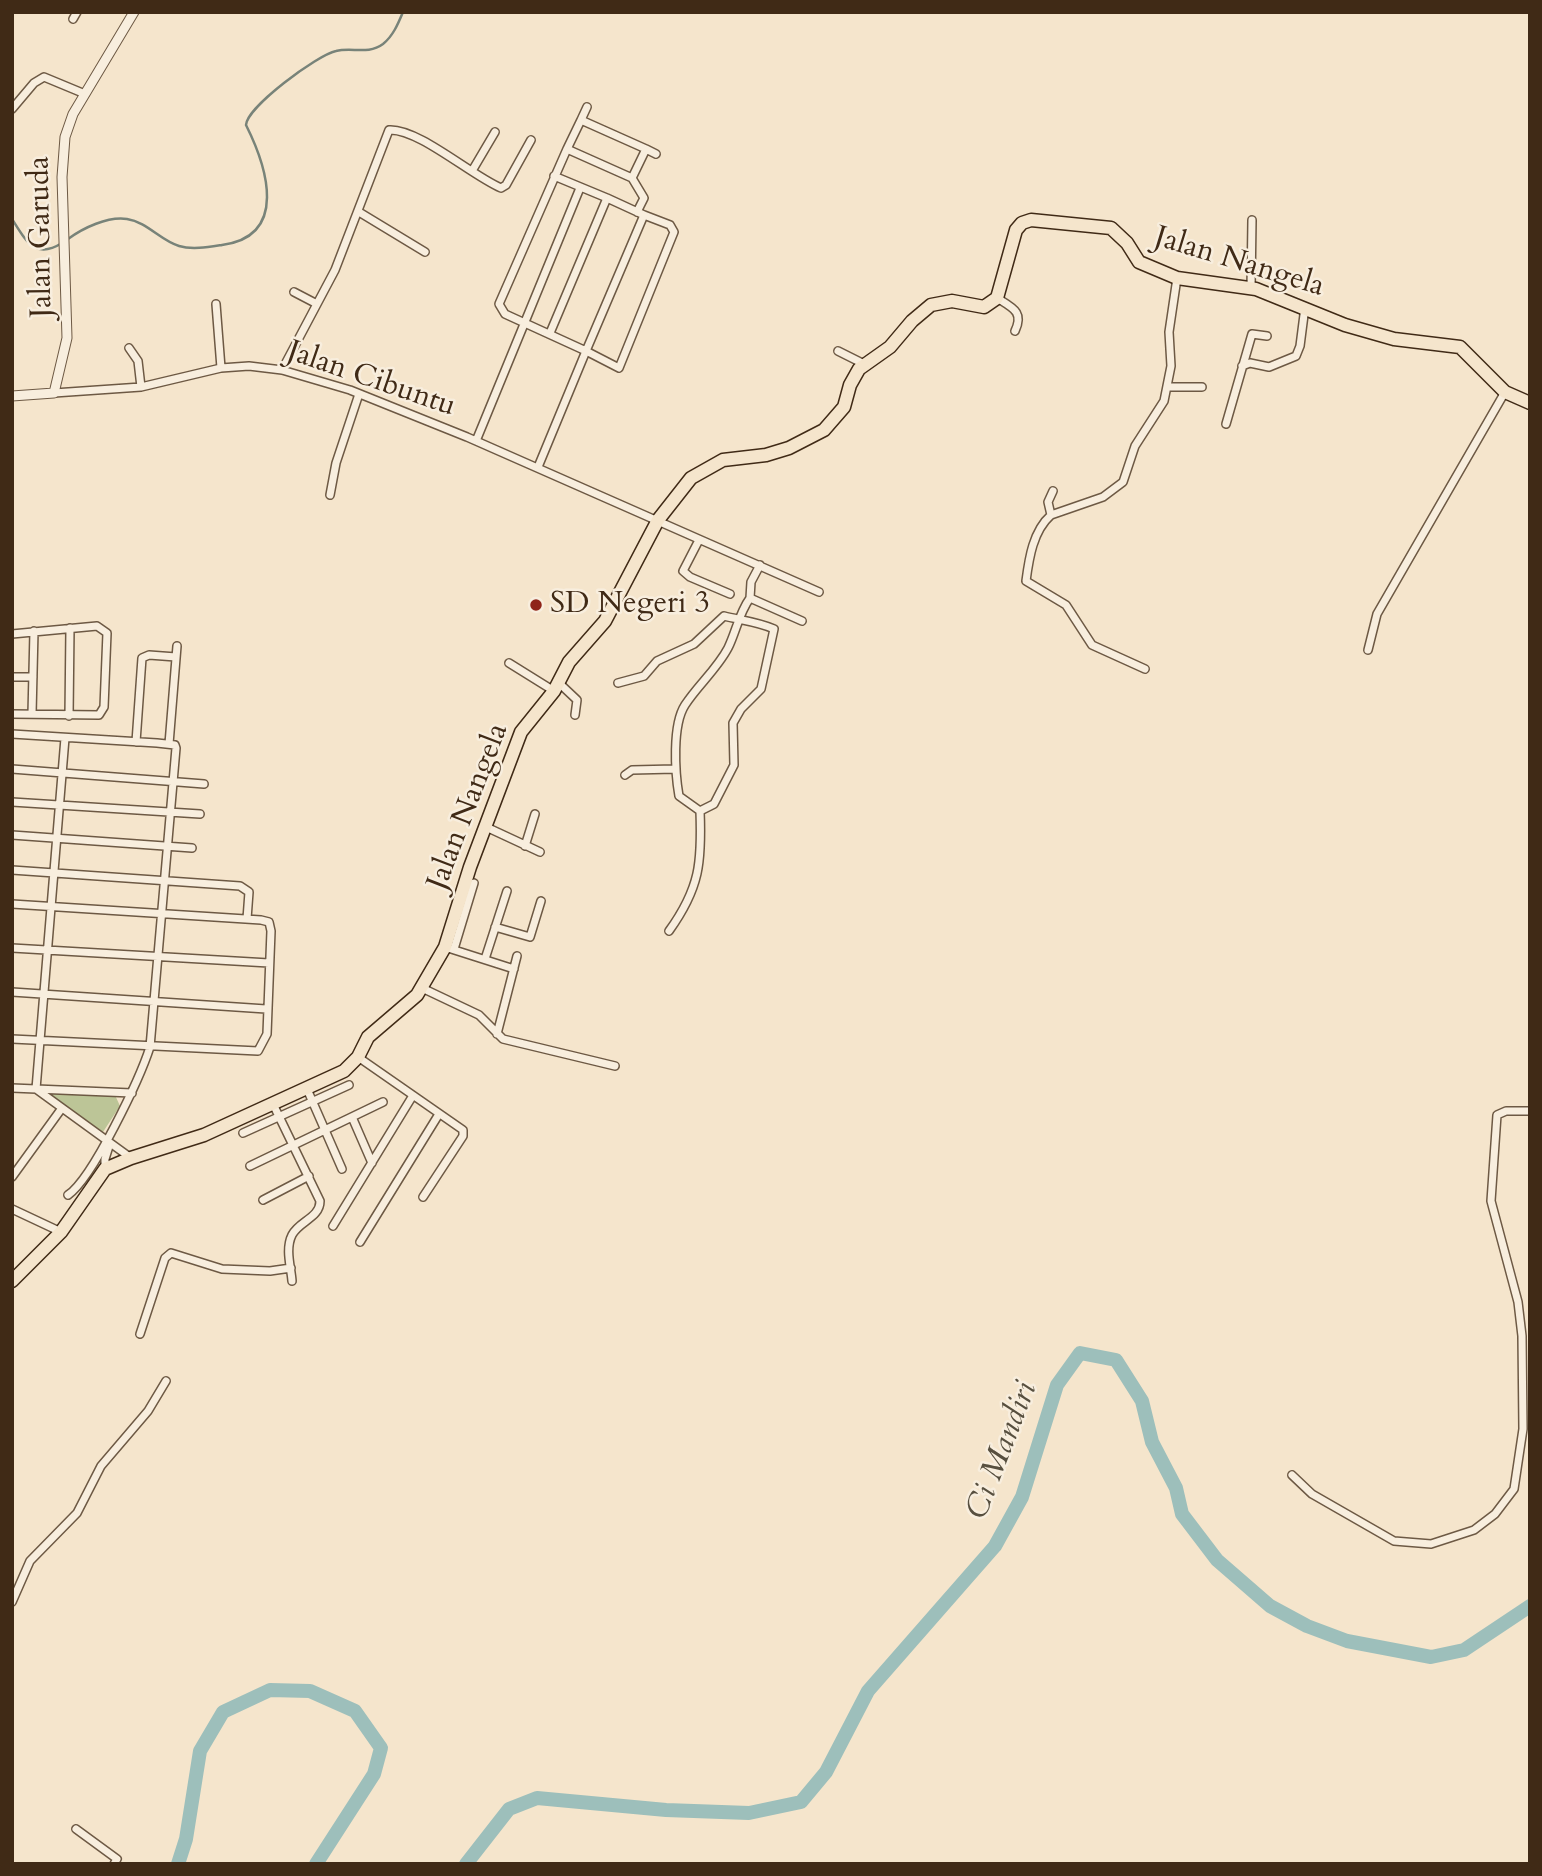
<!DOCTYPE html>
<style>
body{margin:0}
#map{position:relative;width:1542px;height:1876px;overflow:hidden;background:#f5e5cc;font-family:Cardo,serif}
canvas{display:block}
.frame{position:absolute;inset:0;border:14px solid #402a16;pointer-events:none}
</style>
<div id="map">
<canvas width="1542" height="1876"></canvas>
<div class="frame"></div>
</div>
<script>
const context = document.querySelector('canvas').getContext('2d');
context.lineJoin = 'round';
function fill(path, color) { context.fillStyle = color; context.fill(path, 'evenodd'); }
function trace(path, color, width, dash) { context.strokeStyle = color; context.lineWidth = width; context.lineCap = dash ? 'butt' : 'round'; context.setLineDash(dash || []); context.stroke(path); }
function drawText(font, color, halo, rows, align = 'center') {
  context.font = font + ' Cardo,serif'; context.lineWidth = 5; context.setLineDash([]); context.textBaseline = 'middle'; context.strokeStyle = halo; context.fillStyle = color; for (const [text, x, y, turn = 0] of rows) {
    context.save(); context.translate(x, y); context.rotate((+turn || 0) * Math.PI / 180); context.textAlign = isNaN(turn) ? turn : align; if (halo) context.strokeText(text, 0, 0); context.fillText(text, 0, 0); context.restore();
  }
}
fill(new Path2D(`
 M49 1092 115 1095 120 1106 103 1132 47 1094Z`), '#bcc597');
trace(new Path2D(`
 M12 219C26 241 35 260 62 243
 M68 239C83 228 108 216 127 219 147 222 161 241 179 246 192 250 209 247 222 245 289 236 267 167 246 125 247 107 317 55 336 51 352 47 368 55 383 44 393 36 398 24 403 12`), '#788379', 2.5);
trace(new Path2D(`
 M178 1864 186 1839 200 1751 223 1712 270 1690 310 1691 355 1711 381 1748 374 1774 316 1864
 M466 1864 509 1809 537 1798 666 1810 749 1813 801 1802 826 1772 868 1691 995 1546 1022 1497 1057 1385 1080 1353 1116 1360 1142 1401 1152 1442 1176 1488 1182 1514 1217 1560 1270 1606 1307 1626 1347 1641 1431 1657 1464 1650 1530 1606`), '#9dbfbb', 14);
const minor = new Path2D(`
 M73 19 77 12
 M12 109 34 83 44 77 85 94
 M581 120 587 107
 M567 149 581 120 646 149
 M472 171 495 132
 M632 178 646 149 656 154
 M607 198 644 215 586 351 619 368 674 232 670 225 644 215
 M359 212 425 252
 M1251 288 1252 220
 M294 292 317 304
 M997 298C1013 308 1024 312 1015 331
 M216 304 221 368
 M550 333 607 198 554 176
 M129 348 138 361 141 387
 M838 351 864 364
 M1242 366 1250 363 1269 367 1296 356 1300 346 1305 307
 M282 370 335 270 389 130C418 128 472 176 501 188L506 185 531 140
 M1167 387H1202
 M54 393 141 387 221 368 249 366 282 370 350 390 467 437 819 592
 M1226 424 1252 334 1267 336
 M476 441 580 188
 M538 467 586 351 505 314 499 304 567 149 632 178 644 198 637 212
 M330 495 336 463 359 394
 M1051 515 1048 502 1053 491
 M699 540 683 571 690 577 730 594
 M760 565 751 582 750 598 802 621
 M12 634 97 626 107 633 104 707 99 715 12 714
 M1368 650 1377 614 1505 392
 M509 663 554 691
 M1145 669 1092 645 1066 605 1026 581C1029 558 1033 531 1051 515L1103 497 1123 482 1135 446 1164 401 1171 366 1169 332 1177 278
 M12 677H33
 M559 683 577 700 575 715
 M618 683 644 676 657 661 694 644 724 616C740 620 759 622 774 629L761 689 741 709 733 723 734 765 714 804 700 811 679 796C675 773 672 725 685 705 698 685 717 669 728 648 736 632 739 613 750 598
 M32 714 34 631
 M69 716 70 628
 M12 734 157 743 175 745 176 748 150 1047C140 1078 93 1178 68 1195
 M65 738 36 1089 131 1158
 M136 742 142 658 149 655 176 657
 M169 744 177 646
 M12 769 204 784
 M625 775 632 770 675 769
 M12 802 200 814
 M484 826 540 852
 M12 835 192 848
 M525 846 535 814
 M12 870 240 886 249 892 247 919
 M12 904 261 920 269 922 271 931 267 1034 258 1051 12 1039
 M495 927 530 937 541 901
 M669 931C700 888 702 862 700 811
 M445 947 514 969
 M12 948 269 963
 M454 949 474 883
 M485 959 507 891
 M422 988 479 1015 503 1039 615 1066
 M12 992 266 1009
 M497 1034 517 956
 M358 1057 463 1130V1136L423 1197
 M12 1088 132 1093
 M307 1089 342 1169
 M273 1104 320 1201C320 1218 299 1221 292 1235 285 1249 291 1267 292 1281
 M352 1117 372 1163
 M243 1133 349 1085
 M250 1166 383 1102
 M105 1169V1159L110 1143
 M12 1177 62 1108
 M263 1200 309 1176
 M12 1209 61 1232
 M333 1226 412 1097
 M360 1242 439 1114
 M140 1334 165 1258 171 1253 222 1269 270 1271 291 1268
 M1292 1475 1312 1494 1394 1541 1431 1544 1474 1530 1495 1514 1514 1489 1523 1429 1522 1336 1518 1302 1491 1201 1497 1115 1506 1111H1530
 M12 1602 30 1561 77 1513 101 1466 148 1411 166 1381
 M76 1829 117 1859 114 1864`);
const tertiary = new Path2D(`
 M12 396 54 393 67 338 62 177 65 137 73 114 134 12`);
const primary = new Path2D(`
 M12 1281 61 1232 105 1169 131 1158 204 1135 344 1071 358 1057 368 1037 417 995 445 947 470 867 521 732 554 691 569 662 605 621 658 520 691 478 723 460 766 455 789 448 824 430 844 407 850 385 859 369 890 347 912 321 931 305 952 301 984 307 997 298 1016 230 1022 223 1031 220 1111 228 1127 243 1139 262 1177 278 1256 289 1345 325 1394 339 1460 347 1505 392 1530 403`);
trace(minor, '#6d5944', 10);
trace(tertiary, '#6d5944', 11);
trace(primary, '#402a16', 15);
trace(minor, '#f8eede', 7);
trace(tertiary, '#f8eede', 9);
trace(primary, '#f5e5cc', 12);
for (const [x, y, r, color] of [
 [536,605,7,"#8f2418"]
]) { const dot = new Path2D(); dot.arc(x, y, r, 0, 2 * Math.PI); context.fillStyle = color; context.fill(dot); trace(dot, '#f8eede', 2.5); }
drawText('30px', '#402a16', '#f8eede', [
 ["Jalan Garuda",42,237,-91],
 ["Jalan Nangela",1239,263,17],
 ["Jalan Cibuntu",371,380,19],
 ["Jalan Nangela",469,807,-69]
]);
drawText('30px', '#402a16', '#f8eede', [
 ["SD Negeri 3",550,605]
], 'left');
drawText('italic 32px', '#574f3f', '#f8eede', [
 ["Ci Mandiri",1003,1451,-69]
]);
</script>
